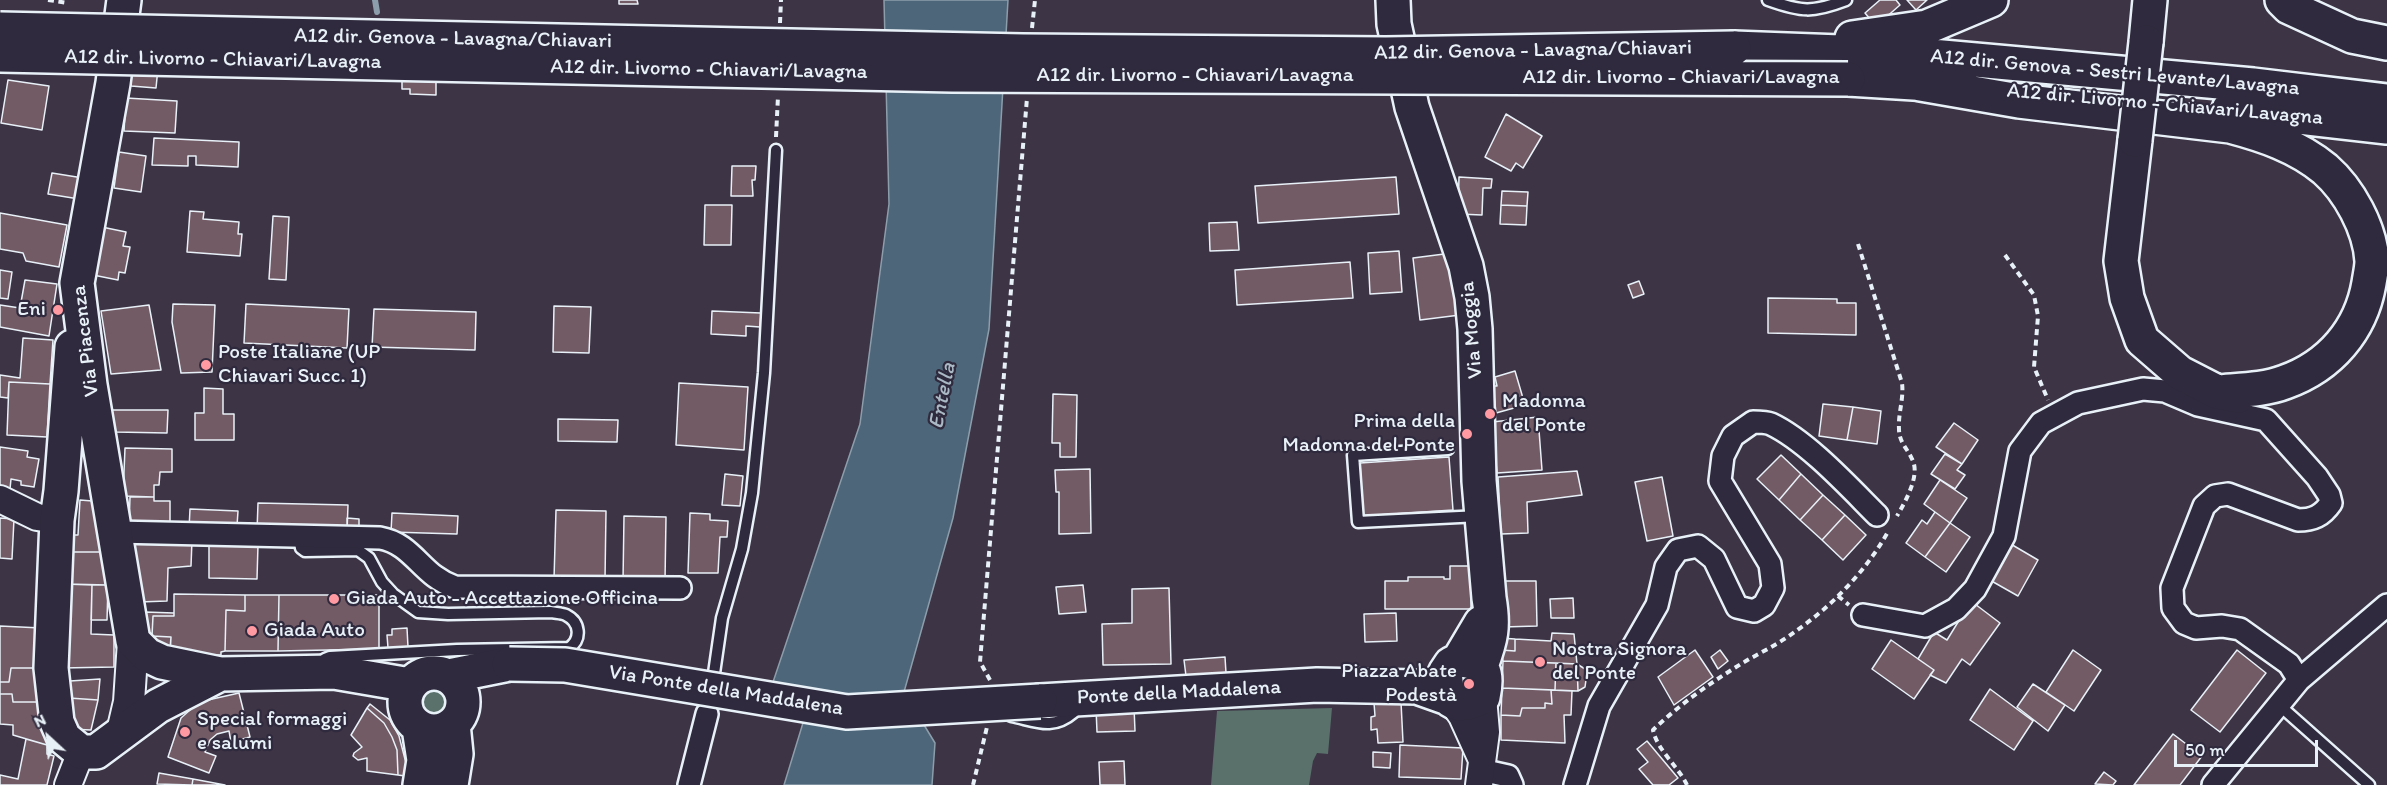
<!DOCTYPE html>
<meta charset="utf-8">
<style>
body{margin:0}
#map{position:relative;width:2387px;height:785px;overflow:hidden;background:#3d3445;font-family:Itim,sans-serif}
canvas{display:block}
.north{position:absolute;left:18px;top:707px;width:60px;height:60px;-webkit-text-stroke:4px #2f2a3d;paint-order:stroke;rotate:334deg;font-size:16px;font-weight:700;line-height:24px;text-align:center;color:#e8f1f8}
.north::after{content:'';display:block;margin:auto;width:21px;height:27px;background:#e8f1f8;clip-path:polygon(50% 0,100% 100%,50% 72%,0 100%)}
.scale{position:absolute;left:2174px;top:740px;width:144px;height:27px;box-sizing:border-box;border:3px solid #e8f1f8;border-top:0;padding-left:8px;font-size:18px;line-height:21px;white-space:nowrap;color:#e8f1f8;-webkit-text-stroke:4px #2f2a3d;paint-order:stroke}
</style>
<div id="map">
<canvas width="2387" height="785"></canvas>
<div class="north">N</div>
<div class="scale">50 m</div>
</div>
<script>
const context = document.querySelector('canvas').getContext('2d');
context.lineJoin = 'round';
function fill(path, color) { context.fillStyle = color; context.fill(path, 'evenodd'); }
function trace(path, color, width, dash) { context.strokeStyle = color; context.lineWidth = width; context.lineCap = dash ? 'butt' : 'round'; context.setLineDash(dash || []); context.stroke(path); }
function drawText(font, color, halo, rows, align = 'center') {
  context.font = font + ' Itim,sans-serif'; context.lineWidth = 4.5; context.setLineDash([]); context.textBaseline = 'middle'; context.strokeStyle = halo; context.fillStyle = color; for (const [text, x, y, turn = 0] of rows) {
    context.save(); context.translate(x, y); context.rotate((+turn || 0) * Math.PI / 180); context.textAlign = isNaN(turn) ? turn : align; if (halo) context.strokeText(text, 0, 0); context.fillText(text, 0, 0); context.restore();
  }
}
fill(new Path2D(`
 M415 702a19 19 0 1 1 38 0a19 19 0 1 1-38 0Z
 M1332 708 1328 754 1317 753 1313 761 1309 785H1211L1217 711Z`), '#59706b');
const water = new Path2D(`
 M884 0H1008L989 329 953 518 904 692 935 743 932 785H784L810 700 771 688 860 424 889 204Z`);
fill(water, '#4e6679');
trace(water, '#8c9eac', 1.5);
trace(new Path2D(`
 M375 0 377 12`), '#8c9eac', 6);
const building = new Path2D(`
 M619 0H637L638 4H619Z
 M1880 0H1896L1900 5 1876 26 1865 13Z
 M1907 0H1927L1916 10Z
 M132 67 158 68 156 88 131 86Z
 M402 71 436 72V95L410 94V89H402Z
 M8 80 49 86 42 130 1 123Z
 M126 98 177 101 175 133 124 131Z
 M1506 114 1542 136 1523 168 1516 163 1511 171 1485 157Z
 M154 138 239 142 238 167 196 165V156H188V166L152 165Z
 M119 152 146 156 141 192 114 188Z
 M732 166H756L755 180H752L753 196H731Z
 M52 173 83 178 79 199 48 194Z
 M1396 177 1399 214 1258 223 1255 186Z
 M1459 177 1492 179 1491 188H1483L1482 215 1458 214Z
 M1502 191 1528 192 1527 206 1501 205Z
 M705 205H732L731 245H704Z
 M1501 205 1527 206 1526 225 1500 224Z
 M190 211 204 212 203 219 239 222 238 234H242L240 256 187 252Z
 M0 213 67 225 59 267 26 261 23 253 0 249Z
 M273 216 289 217 286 280 269 279Z
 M1237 222 1239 250 1210 251 1209 223Z
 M97 226 126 232 123 246 130 247 125 273 119 272 118 280 88 274Z
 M1399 251 1402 292 1370 294 1368 253Z
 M1452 253 1460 315 1420 320 1413 258Z
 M1350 262 1353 298 1237 305 1235 270Z
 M0 270 12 272 8 299 0 298Z
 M25 280 57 284 49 336 0 327V305L20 308Z
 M1639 281 1644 294 1633 298 1628 285Z
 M1768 298 1837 299V303H1856V335L1768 333Z
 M173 304 215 305 212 372 181 373 172 322Z
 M246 304 349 309 347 348 244 343Z
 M149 305 161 370 111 374 101 311Z
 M554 306 591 307 589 353 553 352Z
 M374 309 476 312 475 350 372 347Z
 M712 311 761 313 760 327 746 326V336L711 334Z
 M23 338 53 340 50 384 9 382 8 398 0 397V375L20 378Z
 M1515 371 1525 405 1496 413 1493 386H1497L1495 377Z
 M9 382 50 384 47 437 7 435Z
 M679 383 748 387 744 450 676 445Z
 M204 388 223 389V414H234V440H195V413H204Z
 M1053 394 1077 395 1076 457H1060V443H1052Z
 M1823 404 1853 407 1847 440 1819 436Z
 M1853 407 1881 411 1877 444 1847 440Z
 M112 410H168L167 433 115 432Z
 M1538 417 1542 470 1497 473 1492 422Z
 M558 419 618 420 617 442 558 441Z
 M1954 423 1978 440 1962 464 1936 447Z
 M0 447 28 451 27 457 39 459 34 487 21 485V481L11 479 10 489 0 487Z
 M125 448 172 449V472H160L159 485H154V497L123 496Z
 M1945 454 1962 464 1957 470 1965 475 1955 489 1931 474Z
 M1781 455 1801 474 1779 500 1757 479Z
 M1449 457 1453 510 1363 516 1360 463Z
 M1090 469 1091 533 1059 534V492H1056L1055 470Z
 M1577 471 1582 495 1527 502 1528 533 1501 534 1498 477Z
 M725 474 743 476 740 506 722 505Z
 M1801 474 1823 495 1800 520 1779 500Z
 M1662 477 1673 536 1647 541 1635 482Z
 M1940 480 1967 498 1950 523 1924 504Z
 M1823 495 1845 515 1822 540 1800 520Z
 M130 497H154V501H170V529L129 527Z
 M80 500 105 502 104 552H67L68 535H78Z
 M258 503 348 505 347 532 257 531Z
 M190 509 238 511 237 526 189 529Z
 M556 510 606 511 605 580 554 579Z
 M1935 512 1950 523 1925 557 1906 543 1922 520 1927 524Z
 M392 513 458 516 457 534 391 532Z
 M690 513 710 514V520L728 521 727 537H720L718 573H688Z
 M1845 515 1866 535 1843 560 1822 540Z
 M624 516 666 517 665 581H623Z
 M0 518 14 519 12 559 0 558Z
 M347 518 359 519V532H347Z
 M1950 523 1970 537 1946 572 1925 557Z
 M133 538 192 540 191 566 168 568 167 601 139 602V572H135Z
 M2009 543 2038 560 2018 596 1988 579Z
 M209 544 258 545 257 579 209 578Z
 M67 552H104L108 585 65 584Z
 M1450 566H1471V609H1385V581H1408V577H1444V579H1450Z
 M1502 581H1536L1537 626 1503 627Z
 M65 584 92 585 91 634 114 635V667L62 668Z
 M92 585H108L107 620H91Z
 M1083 585 1086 612 1059 614 1056 587Z
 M1169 588 1171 664 1103 665 1102 624 1132 623V589Z
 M174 594 245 595V611L226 610 225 651 221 652V655H170L171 637 152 636 153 616H174Z
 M245 595H279L278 651H225L226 610 245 611Z
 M279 595H379V649L278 651Z
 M1573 598 1574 618H1551L1550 599Z
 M1971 601 2000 623 1970 665 1962 659 1946 683 1930 675 1934 670 1918 659 1934 632 1947 640Z
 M145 612 174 613V616H153L152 636 171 637 170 649 150 638 145 626Z
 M1396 613 1397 641 1365 642 1364 614Z
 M0 626 41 628 43 668H11L9 682H0Z
 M407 628 408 647 388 648 387 635H392V629Z
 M1552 633 1574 634 1577 664 1503 661 1501 650 1515 651V639L1551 641Z
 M1500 638 1515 639V651L1501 650Z
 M1891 640 1934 670 1914 699 1872 669Z
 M1695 650 1713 677 1674 705 1658 677Z
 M1720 650 1728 661 1718 669 1711 657Z
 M2073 650 2101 670 2074 711 2046 692Z
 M2237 650 2266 673 2220 732 2191 710Z
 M1225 657 1226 673 1186 676 1184 660Z
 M1503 661 1556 663 1555 690 1502 688Z
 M1556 663 1577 664 1578 691 1555 690Z
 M1577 664 1585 669 1586 680 1585 687 1578 691Z
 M11 668H43L44 702H13L12 694H0V682H9Z
 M100 679 98 700 69 698 70 681Z
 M2033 684 2065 705 2048 731 2017 707Z
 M1502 688 1551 690 1552 704 1545 703V708H1522L1520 716 1501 715Z
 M1990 689 2033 721 2014 750 1970 720Z
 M1551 690 1572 691 1571 715H1564L1565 743 1501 740V715L1520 716 1522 708H1545V703L1552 704Z
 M239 693 250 737 231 742 229 731 217 734 210 740 205 752 216 756 209 773 168 757 181 718 199 702Z
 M0 694H12L13 702H44L47 745 13 735V725L0 724Z
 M69 698 98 700 91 730 69 729Z
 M1401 702 1403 742 1378 743 1377 729 1371 730V717L1375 716 1374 703Z
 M370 704 390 720 399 736 406 763 405 776 398 775 397 750 392 737 384 723 367 708Z
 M1134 707 1135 731 1097 732 1096 708Z
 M367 708 384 723 392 737 397 750 398 775 367 771V758L358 760 353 756 354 753 362 747 351 735Z
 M2173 734 2202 756 2180 785H2134Z
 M26 739 47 745V754L54 756 47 785H0V775L18 779Z
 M1647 741 1678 778 1669 785H1653L1639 769 1648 762 1637 749Z
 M1400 745 1463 748 1461 779 1399 777Z
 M1373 752 1391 753 1390 768 1373 767Z
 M1124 761 1125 785H1100L1099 762Z
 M2104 772 2116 781 2113 785 2095 784Z
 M159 773 193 779 192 785 157 784Z
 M193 779 225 785H192Z`);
fill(building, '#735b66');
trace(building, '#e8f1f8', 1.5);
const service = new Path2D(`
 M1768 0C1802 12 1812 13 1846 0
 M1448 449 1353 455 1358 522 1480 516
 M299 537 301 548 305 551 358 550 369 558 382 582 393 594 418 612 448 614 551 612C555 613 562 613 566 615 580 622 582 639 569 648L457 650 330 657 325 659
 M712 687 722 618 742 549 752 493 764 373 776 150
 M2278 704 2369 785
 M1011 716C1036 721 1052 731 1074 712L1075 705`);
const minor = new Path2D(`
 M116 532 380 538C414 544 421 576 455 587L680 588
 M1863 615 1925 626 1956 609 1975 589 2004 536 2020 451 2041 423 2078 403 2143 389 2165 391 2198 405 2266 420 2317 477 2329 495 2331 503C2322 516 2313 520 2298 520L2228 494 2215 496 2204 506 2172 588 2173 608 2184 623 2196 628 2222 626 2240 629 2289 664 2299 680
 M1481 770 1508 776 1512 785
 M689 785 707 714
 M1575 785 1599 706 1657 605 1666 567 1678 550 1698 546 1714 559 1737 607 1754 611 1764 605 1773 588 1770 564 1720 481 1723 456 1733 436 1753 422C1759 422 1766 422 1771 424 1807 441 1849 487 1877 515
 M2213 785 2299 680 2387 605`);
const tertiary = new Path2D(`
 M0 499 37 517 57 520
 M1453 703 1462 716 1482 760
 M68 785 81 752
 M1479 785 1486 732 1483 697`);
const secondary = new Path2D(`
 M122 732 129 702 133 641`);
const primary = new Path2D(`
 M124 0 113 83 77 283 90 385 133 641 147 655 162 662 220 674 334 672 410 685
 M1393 0 1394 24 1412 107 1466 266 1472 297 1475 329 1479 481 1489 598C1494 627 1491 639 1481 666
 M72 347 61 491 57 520 51 668 57 722 64 738 81 752H96L158 706 220 674
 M1460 660C1486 662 1488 674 1483 697 1471 703 1458 708 1448 698L1445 673 1451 664 1459 660 1481 623
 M405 702a29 29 0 1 1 58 0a29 29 0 1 1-58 0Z
 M449 676 509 664
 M1040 701 1317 685 1417 687 1448 698
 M419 728 424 760 420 785
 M451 785 456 754 453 724`);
const motorway = new Path2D(`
 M2282 0 2289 7 2352 36 2387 43
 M1852 38 1927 27 1991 0
 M2146 42 2150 0
 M1734 48 1920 55 2253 85 2387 101
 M1848 79 1930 84
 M1909 82 2019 101 2230 126C2264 135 2297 146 2325 169 2349 190 2370 228 2372 261 2372 268 2370 276 2369 283 2361 330 2330 366 2285 382 2265 390 2239 390 2217 392
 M2229 109 2387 127
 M2135 140 2121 261 2127 298 2142 340 2180 373 2217 392 2239 396`);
trace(service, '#e8f1f8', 15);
trace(minor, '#e8f1f8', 26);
trace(tertiary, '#e8f1f8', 30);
trace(secondary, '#e8f1f8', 34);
trace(primary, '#e8f1f8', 38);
trace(motorway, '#e8f1f8', 38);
trace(new Path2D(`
 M48 0 68 3
 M780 23 781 0
 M1032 28 1035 0
 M776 137 778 96
 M1858 244 1902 383C1904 399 1898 413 1899 429 1899 442 1907 448 1912 459 1921 475 1905 502 1897 516
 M2005 255 2034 295 2038 316 2034 367 2048 400
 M1838 596 1849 605
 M990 680 980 662 1027 98
 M973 785 987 727
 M1687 785C1678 766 1657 750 1653 730 1679 705 1710 683 1741 664 1759 653 1779 644 1796 631 1833 605 1867 570 1889 530`), '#e8f1f8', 4, [6, 4.5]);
trace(service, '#2f2a3d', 10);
trace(minor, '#2f2a3d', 21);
trace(tertiary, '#2f2a3d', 26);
trace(secondary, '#2f2a3d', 30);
trace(primary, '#2f2a3d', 33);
trace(motorway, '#2f2a3d', 33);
const primaryBridge = new Path2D(`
 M509 664 565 665 847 712 1040 701`);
const motorwayBridge = new Path2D(`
 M0 29 1023 51 1386 54 1734 48
 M0 55 952 75 1848 79
 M2135 140 2146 42`);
trace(primaryBridge, '#e8f1f8', 38, []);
trace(motorwayBridge, '#e8f1f8', 38, []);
trace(primaryBridge, '#2f2a3d', 33);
trace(motorwayBridge, '#2f2a3d', 33);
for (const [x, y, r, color] of [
 [58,310,6,"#ff9aa2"],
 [206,365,6,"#ff9aa2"],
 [1490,414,6,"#ff9aa2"],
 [1467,434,6,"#ff9aa2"],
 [334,599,6,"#ff9aa2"],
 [252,631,6,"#ff9aa2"],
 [1540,662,6,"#ff9aa2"],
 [1469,684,6,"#ff9aa2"],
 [185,732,6,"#ff9aa2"]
]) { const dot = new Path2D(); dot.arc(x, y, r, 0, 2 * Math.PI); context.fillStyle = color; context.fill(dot); trace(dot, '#2f2a3d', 2); }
drawText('21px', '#e8f1f8', '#2f2a3d', [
 ["A12 dir. Genova - Lavagna/Chiavari",453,39,1],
 ["A12 dir. Genova - Lavagna/Chiavari",1533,51,-1],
 ["A12 dir. Livorno - Chiavari/Lavagna",223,60,1],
 ["A12 dir. Livorno - Chiavari/Lavagna",709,70,1],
 ["A12 dir. Genova - Sestri Levante/Lavagna",2115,73,5],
 ["A12 dir. Livorno - Chiavari/Lavagna",1195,76],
 ["A12 dir. Livorno - Chiavari/Lavagna",1681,78],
 ["A12 dir. Livorno - Chiavari/Lavagna",2165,105,5],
 ["Via Moggia",1472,330,-95],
 ["Via Piacenza",86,341,-97],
 ["Via Ponte della Maddalena",726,691,9],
 ["Ponte della Maddalena",1179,693,-3]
]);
drawText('21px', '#e8f1f8', '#2f2a3d', [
 ["Eni",46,310,"right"],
 ["Poste Italiane (UP",218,353],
 ["Chiavari Succ. 1)",218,377],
 ["Madonna",1502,402],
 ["del Ponte",1502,426],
 ["Prima della",1455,422,"right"],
 ["Madonna del Ponte",1455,446,"right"],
 ["Giada Auto - Accettazione Officina",346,599],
 ["Giada Auto",264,631],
 ["Nostra Signora",1552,650],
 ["del Ponte",1552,674],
 ["Piazza Abate",1457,672,"right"],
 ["Podestà",1457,696,"right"],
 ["Special formaggi",197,720],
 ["e salumi",197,744]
], 'left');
drawText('italic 22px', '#aab9c5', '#2f2a3d', [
 ["Entella",943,396,-79]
]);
</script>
